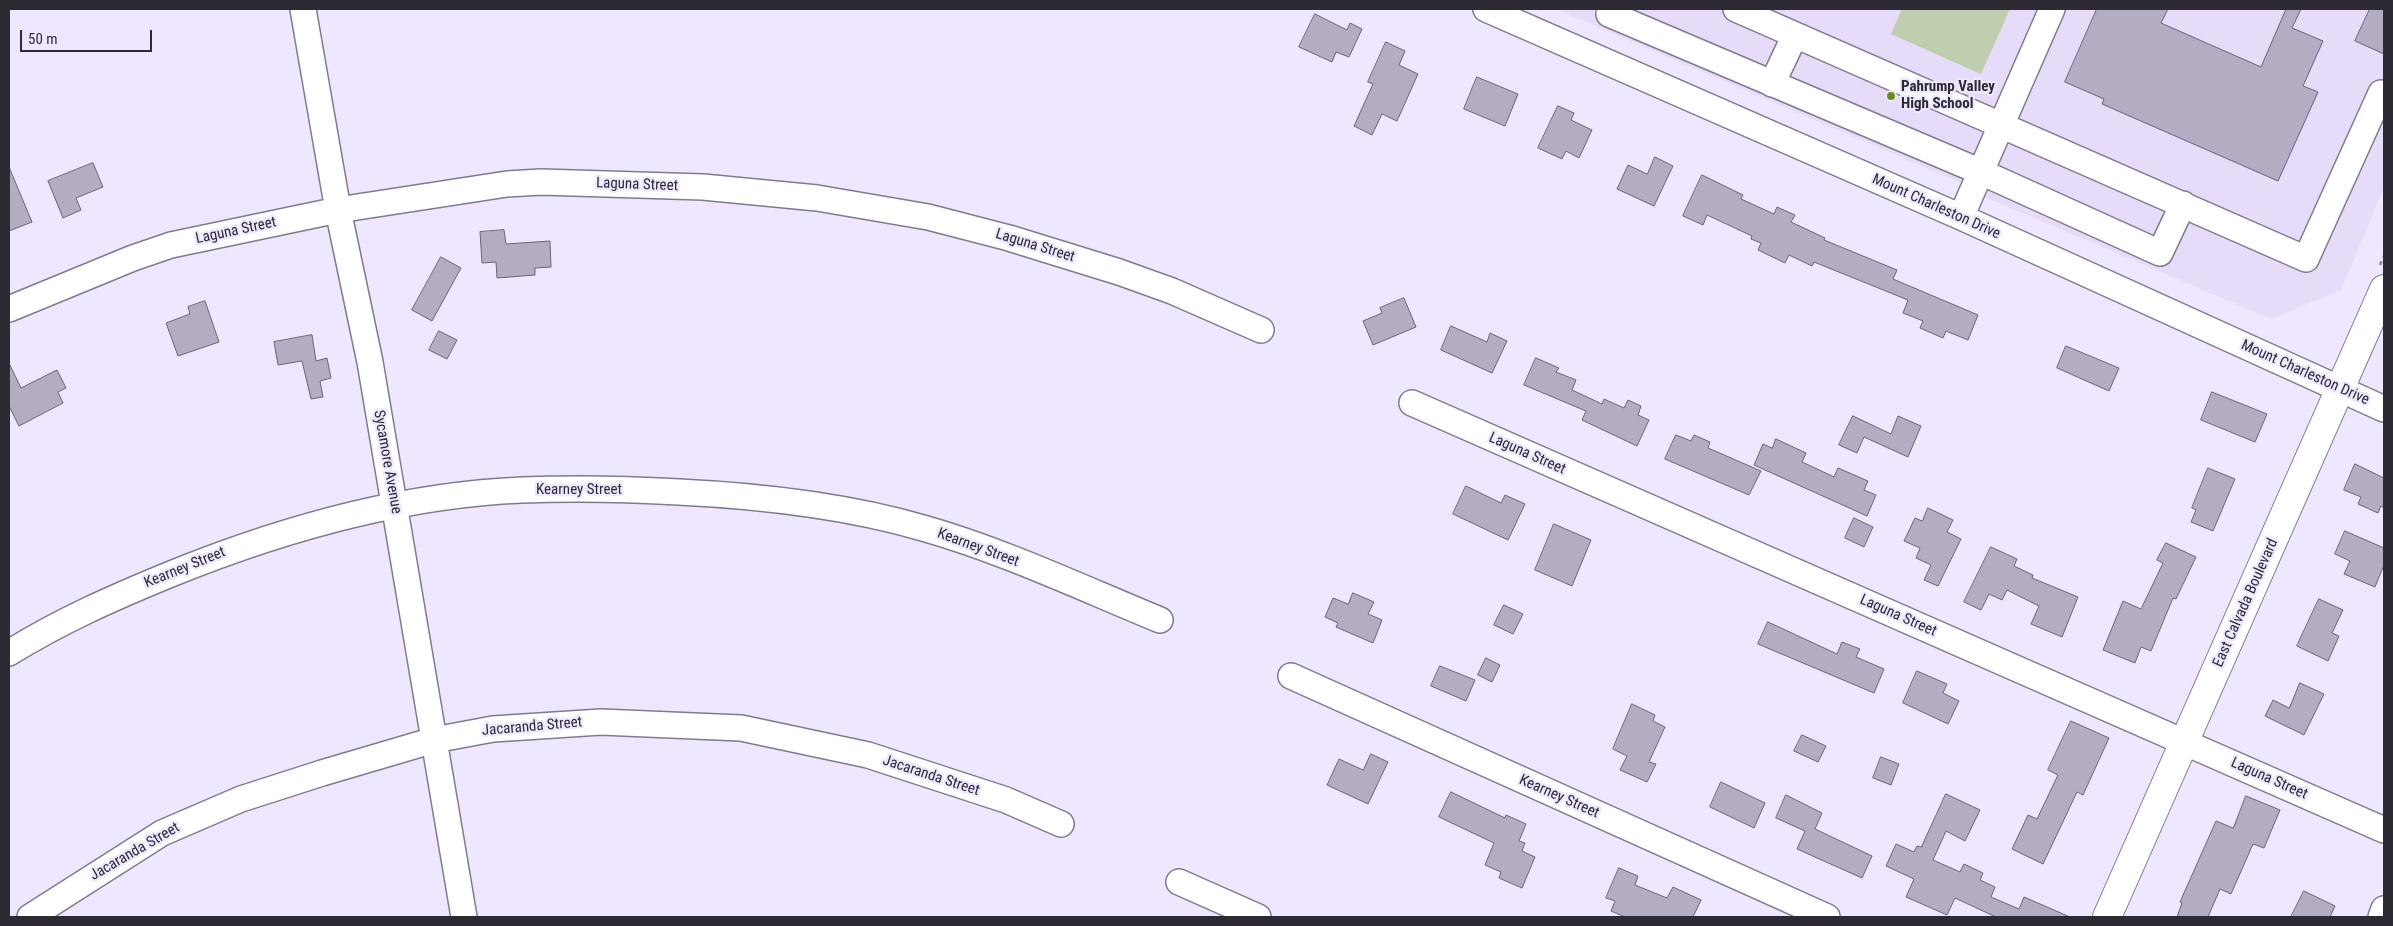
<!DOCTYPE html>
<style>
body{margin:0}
#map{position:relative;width:2393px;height:926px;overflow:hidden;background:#efe7ff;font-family:"Roboto Condensed",sans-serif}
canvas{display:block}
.frame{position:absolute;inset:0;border:10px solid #2d2a33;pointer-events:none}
.scale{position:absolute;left:20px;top:30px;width:132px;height:22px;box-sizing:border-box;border:2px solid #2d2a33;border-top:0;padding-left:6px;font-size:15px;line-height:18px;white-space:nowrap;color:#2d2a33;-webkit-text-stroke:4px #efe7ff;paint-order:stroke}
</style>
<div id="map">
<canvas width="2393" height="926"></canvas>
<div class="frame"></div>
<div class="scale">50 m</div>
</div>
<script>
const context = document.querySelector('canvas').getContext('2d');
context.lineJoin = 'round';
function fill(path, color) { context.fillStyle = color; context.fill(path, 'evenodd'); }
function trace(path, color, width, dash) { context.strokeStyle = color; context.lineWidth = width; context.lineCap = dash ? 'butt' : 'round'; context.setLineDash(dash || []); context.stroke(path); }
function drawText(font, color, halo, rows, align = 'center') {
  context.font = font + ' "Roboto Condensed",sans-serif'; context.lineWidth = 4.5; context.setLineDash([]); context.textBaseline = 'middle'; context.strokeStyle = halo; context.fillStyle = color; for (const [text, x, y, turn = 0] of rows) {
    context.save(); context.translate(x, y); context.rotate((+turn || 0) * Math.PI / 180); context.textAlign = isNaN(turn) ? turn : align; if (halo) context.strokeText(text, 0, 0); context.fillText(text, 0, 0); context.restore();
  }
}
fill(new Path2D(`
 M1556 9H2384V188L2341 290 2271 319 1980 195 1961 183Z`), '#e6dbf9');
fill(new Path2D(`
 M1902 9H2010L1981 74 1891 34Z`), '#bfceae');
const building = new Path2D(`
 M2097 9H2168L2161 23 2261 67 2286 9H2301L2292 28 2323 41 2303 86 2318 92 2278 181 2102 104 2104 99 2065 82Z
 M2370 9H2384V54L2355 41Z
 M1315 14 1347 30 1350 23 1362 29 1349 57 1336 52 1332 62 1299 47Z
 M1386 42 1405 51 1399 65 1418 74 1397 121 1382 114 1372 135 1354 126 1373 84 1368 82Z
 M1477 77 1518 94 1505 126 1464 109Z
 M1558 106 1574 113 1571 120 1592 130 1579 158 1566 151 1562 159 1538 148Z
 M1655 157 1673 166 1654 206 1617 189 1628 165 1647 174Z
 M93 163 103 187 76 198 81 210 63 218 48 181Z
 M9 167 32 222 9 231Z
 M1702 175 1743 195 1741 199 1774 214 1777 207 1795 215 1791 222 1825 238 1824 240 1897 270 1893 279 1978 315 1968 340 1946 331 1943 338 1920 328 1923 321 1903 313 1908 300 1814 262 1812 266 1789 255 1785 263 1758 250 1761 243 1751 239 1752 236 1707 215 1703 225 1683 216Z
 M504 230 506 244 550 241 551 267 535 268V275L497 278 496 262 482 263 480 232Z
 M441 257 461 268 432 321 412 310Z
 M1404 298 1416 327 1373 345 1363 321 1382 313 1380 308Z
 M205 301 219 342 178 356 166 323 190 314 188 307Z
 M1451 326 1487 342 1490 333 1507 341 1492 373 1441 350Z
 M439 331 457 340 447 359 429 350Z
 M312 335 316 361 327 358 331 378 320 381 323 397 311 399 302 361 278 365 274 342Z
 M2066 346 2119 368 2109 391 2057 368Z
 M1536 358 1559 368 1556 372 1576 380 1572 390 1602 404 1604 399 1624 408 1628 400 1641 406 1638 415 1649 420 1637 446 1582 420 1586 411 1524 385Z
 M9 363 21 388 57 370 66 388 58 392 63 403 19 426 9 406Z
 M2212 392 2267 414 2255 442 2201 420Z
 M1853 416 1891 434 1898 416 1921 426 1908 457 1864 437 1857 453 1839 445Z
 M1676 435 1691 441 1694 435 1710 442 1708 448 1761 471 1749 495 1665 459Z
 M1776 439 1806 453 1802 462 1815 468 1834 477 1838 468 1868 481 1864 490 1876 495 1867 516 1754 465 1763 444 1772 448Z
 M2355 464 2384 478V508L2381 506 2378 513 2358 504 2361 497 2344 490Z
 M2208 468 2235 479 2213 531 2191 522 2196 510 2192 508Z
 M1466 486 1501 503 1505 495 1525 504 1508 540 1453 514Z
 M1928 508 1953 520 1947 532 1961 539 1938 586 1924 580 1931 565 1916 558 1920 548 1904 541 1915 518 1922 521Z
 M1854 518 1873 527 1864 547 1845 538Z
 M1554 524 1591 540 1572 586 1535 570Z
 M2345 531 2384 548V565L2375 587 2344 574 2350 561 2335 554Z
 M2166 543 2196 557 2176 599 2173 598 2151 651 2141 647 2135 663 2103 650 2123 601 2141 609 2163 563 2157 560Z
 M1991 547 2017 559 2014 566 2033 575 2032 578 2078 597 2062 637 2031 624 2039 606 2007 590 2002 600 1989 594 1981 610 1964 602Z
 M1353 593 1374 602 1368 614 1382 620 1373 643 1336 627 1338 623 1325 617 1333 598 1348 604Z
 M2319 599 2343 610 2332 633 2339 636 2328 661 2297 646Z
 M1504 605 1523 614 1513 634 1494 625Z
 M1768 622 1837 654 1842 642 1860 649 1856 657 1884 669 1874 693 1758 644Z
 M1486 658 1500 665 1492 682 1478 675Z
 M1440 666 1475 680 1466 701 1431 686Z
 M1917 671 1947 684 1943 693 1959 701 1948 724 1903 703Z
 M2300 683 2324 694 2304 735 2265 716 2273 700 2289 708Z
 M1632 704 1655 715 1653 721 1665 727 1649 762 1656 764 1647 782 1620 770 1627 756 1613 749Z
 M2071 721 2109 738 2083 795 2077 792 2043 864 2012 849 2028 815 2037 819 2058 775 2048 770Z
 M1802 735 1826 746 1818 762 1794 751Z
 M1371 754 1388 762 1368 804 1327 785 1339 759 1363 770Z
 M1881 757 1899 764 1891 785 1873 778Z
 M1721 782 1765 803 1754 828 1710 807Z
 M1451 792 1505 818 1506 815 1526 824 1519 841 1525 843 1522 851 1535 857 1522 888 1499 878 1501 872 1485 865 1494 843 1439 817Z
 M1946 794 1980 810 1965 841 1946 831 1933 860 1960 872 1964 864 1983 873 1980 880 1995 887 1991 897 2019 909 2024 897 2070 917H1996L1955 898 1947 915 1906 897 1914 879 1886 866 1896 844 1914 852 1917 846 1921 847Z
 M1786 795 1822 813 1815 829 1872 856 1862 878 1797 849 1805 831 1776 818Z
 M2246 796 2280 810 2264 848 2253 844 2231 894 2220 889 2208 917H2177L2182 903 2180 902 2216 821 2233 828Z
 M1619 868 1638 876 1635 885 1667 898 1673 887 1701 900 1693 917H1625L1611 911 1615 901 1606 898Z
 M2304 891 2335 906 2330 917H2291Z`);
fill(building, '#b4acc3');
trace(building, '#6b6378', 1);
const minor = new Path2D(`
 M303 9 338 210 370 362 464 917
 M1486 9 1961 217 2384 409
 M1612 9 1609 14 1981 172 2160 253 2183 204
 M1736 9 2306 259 2381 93
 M1772 84 1795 35
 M1961 217 2052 9
 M9 309 133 258 171 245 338 210 507 184 541 182 703 187 817 198 928 217 1009 238 1119 272 1172 291 1261 330
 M1412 403 2384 830
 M9 653C60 621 115 597 171 574 282 529 402 495 522 490 574 488 627 489 679 492 761 496 844 505 923 528 1004 551 1082 588 1160 620
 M1291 676 1827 917
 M1179 882 1258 917
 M30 917 162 833 241 799 322 773 434 740 493 729 601 722 741 728 868 755 1006 800 1061 824
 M2381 917 2384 909`);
const major = new Path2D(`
 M2107 917 2384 289`);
trace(minor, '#817a8f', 28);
trace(major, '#817a8f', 30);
trace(new Path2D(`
 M2380 265 2384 256`), '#958fa0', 3, [4, 4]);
trace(minor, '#fff', 25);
trace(major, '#fff', 28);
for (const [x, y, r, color] of [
 [1891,96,5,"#688f1c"]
]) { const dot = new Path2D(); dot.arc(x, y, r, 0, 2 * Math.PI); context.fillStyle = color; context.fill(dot); trace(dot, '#efe7ff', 2); }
drawText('bold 15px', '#2d2a33', '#efe7ff', [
 ["Pahrump Valley",1901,87],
 ["High School",1901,104]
], 'left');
drawText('15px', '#2d2a33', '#efe7ff', [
 ["Laguna Street",637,185,2],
 ["Mount Charleston Drive",1936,207,24],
 ["Laguna Street",236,231,-12],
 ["Laguna Street",1035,246,17],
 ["Mount Charleston Drive",2305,373,24],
 ["Laguna Street",1527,454,24],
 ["Sycamore Avenue",387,462,80],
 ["Kearney Street",579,490],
 ["Kearney Street",978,548,20],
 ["Kearney Street",185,568,-22],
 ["East Calvada Boulevard",2246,603,-66],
 ["Laguna Street",1898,616,24],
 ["Jacaranda Street",532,727,-5],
 ["Jacaranda Street",931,776,18],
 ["Laguna Street",2269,779,24],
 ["Kearney Street",1559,797,24],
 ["Jacaranda Street",135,852,-30]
]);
</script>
